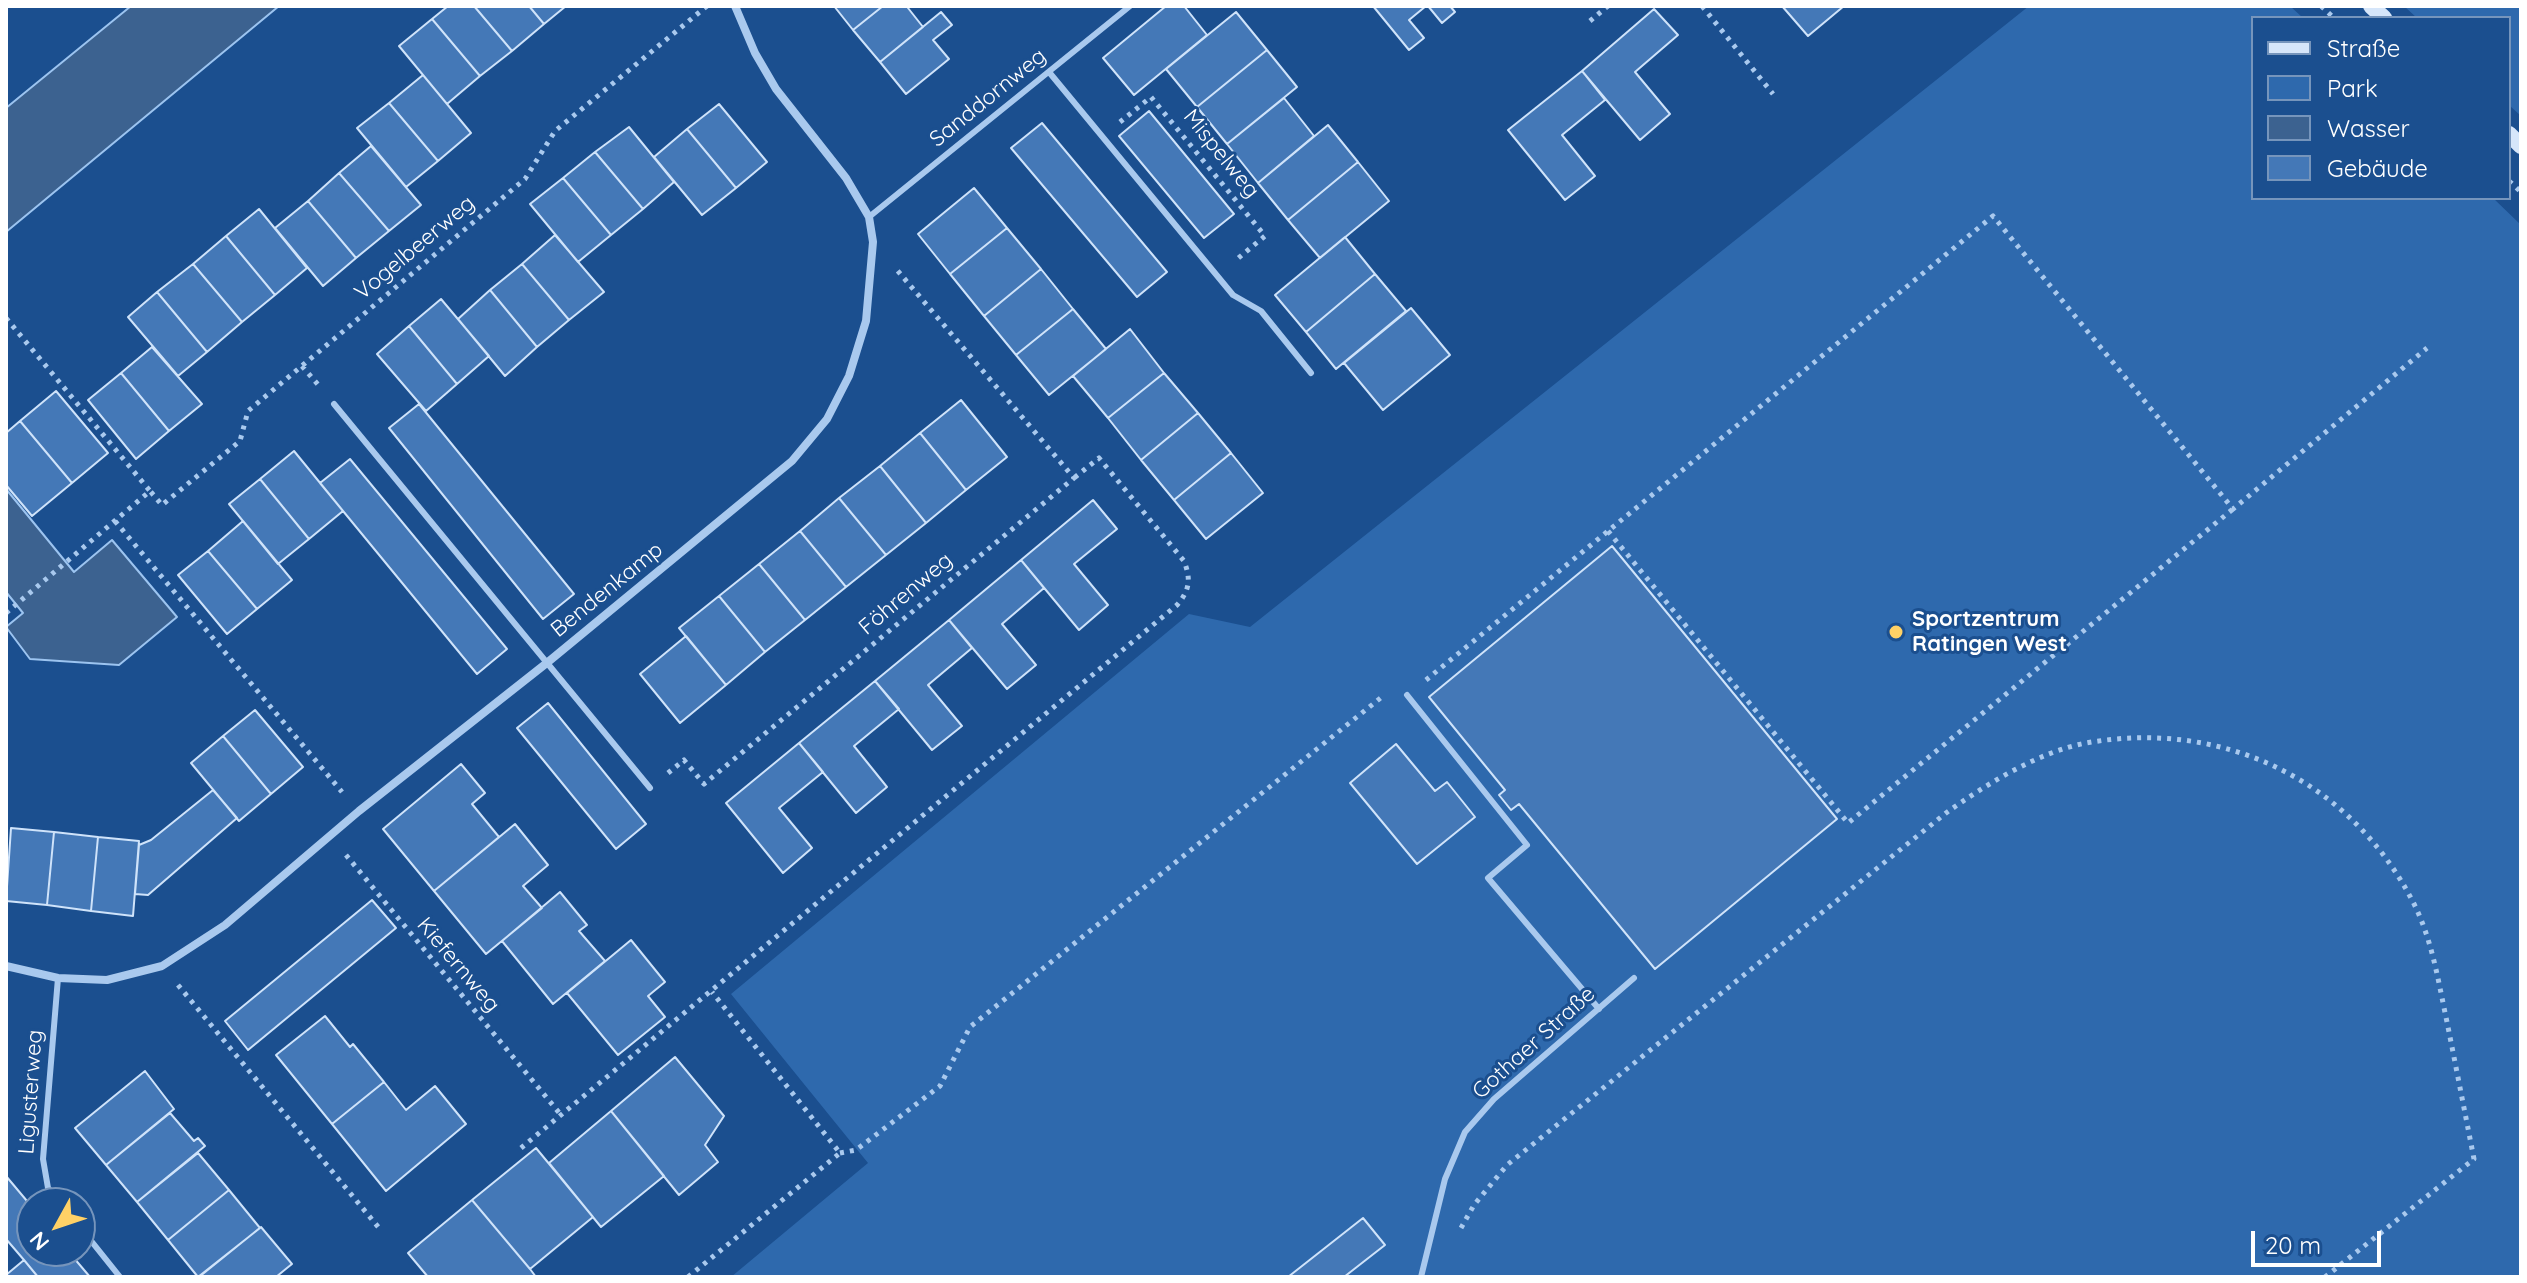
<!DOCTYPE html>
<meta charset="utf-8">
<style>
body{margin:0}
#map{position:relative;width:2527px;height:1283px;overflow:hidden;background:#1b4f8f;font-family:Quicksand,sans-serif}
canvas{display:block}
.frame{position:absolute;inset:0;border:8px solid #fff;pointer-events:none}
.legend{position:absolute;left:2251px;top:16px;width:260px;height:184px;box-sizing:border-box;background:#1b4f8f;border:2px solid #7695bc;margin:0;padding:10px 14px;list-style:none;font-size:24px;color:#fff}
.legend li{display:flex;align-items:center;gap:16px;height:40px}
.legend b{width:40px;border:2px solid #7695bc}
.north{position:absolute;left:16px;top:1187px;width:80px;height:80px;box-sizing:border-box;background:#1b4f8f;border:2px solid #7695bc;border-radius:50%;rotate:230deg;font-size:22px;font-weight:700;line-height:32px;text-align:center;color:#fff}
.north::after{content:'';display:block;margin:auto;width:28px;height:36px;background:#ffd166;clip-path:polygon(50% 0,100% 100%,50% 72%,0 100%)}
.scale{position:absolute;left:2251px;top:1231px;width:130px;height:36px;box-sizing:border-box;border:4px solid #fff;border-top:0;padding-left:10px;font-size:24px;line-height:28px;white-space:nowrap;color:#fff;-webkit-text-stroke:6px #1b4f8f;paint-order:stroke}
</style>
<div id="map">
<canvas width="2527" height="1283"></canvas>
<div class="frame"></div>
<ul class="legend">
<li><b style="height:10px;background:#d6e6fa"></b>Straße</li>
<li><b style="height:22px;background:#2e69ad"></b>Park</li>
<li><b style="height:22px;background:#3c6290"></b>Wasser</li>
<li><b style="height:22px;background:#4478b7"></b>Gebäude</li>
</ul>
<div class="north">N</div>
<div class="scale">20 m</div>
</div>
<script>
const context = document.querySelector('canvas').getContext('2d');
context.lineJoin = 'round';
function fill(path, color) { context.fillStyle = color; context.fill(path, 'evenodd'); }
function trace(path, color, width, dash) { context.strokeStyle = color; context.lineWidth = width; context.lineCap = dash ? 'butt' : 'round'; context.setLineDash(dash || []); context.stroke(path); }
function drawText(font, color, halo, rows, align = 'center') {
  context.font = font + ' Quicksand,sans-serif'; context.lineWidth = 6; context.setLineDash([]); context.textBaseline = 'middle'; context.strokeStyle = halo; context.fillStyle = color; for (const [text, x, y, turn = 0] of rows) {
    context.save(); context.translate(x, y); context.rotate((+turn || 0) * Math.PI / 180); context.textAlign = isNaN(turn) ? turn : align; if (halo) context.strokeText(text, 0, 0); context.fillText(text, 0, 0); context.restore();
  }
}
fill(new Path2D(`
 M2029 6H2290L2303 18H2253V198H2493L2521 225V1277H731L868 1163 731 994 1189 614 1250 627Z
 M2404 6H2521V116L2509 105V18H2417Z`), '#2e69ad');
const water = new Path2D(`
 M131 6H279L6 232V108Z
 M6 489 74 572 112 540 177 617 119 665 30 659 6 627 23 613 6 592Z`);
fill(water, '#3c6290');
trace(water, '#9cc4f0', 2);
const building = new Path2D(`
 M448 6H474L512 51 480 76 432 19Z
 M474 6H529L544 24 512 51Z
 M529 6H566L544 24Z
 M834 6H883L853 30Z
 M883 6H910L908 8 923 27 880 62 853 30Z
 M1166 6H1184L1207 35 1134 95 1103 58Z
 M1373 6H1426L1409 20 1424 38 1409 50Z
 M1428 6H1450L1455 12 1442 23Z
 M1782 6H1844L1808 36Z
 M1654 9 1678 35 1635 72 1670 114 1640 140 1582 71Z
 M941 12 952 25 933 40 949 59 906 94 880 62Z
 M1236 12 1267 50 1197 107 1166 69Z
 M432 19 480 76 447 104 399 46Z
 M1267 50 1297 87 1227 144 1197 107Z
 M1582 71 1605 100 1562 135 1595 176 1565 200 1508 130Z
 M423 75 471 133 438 161 389 103Z
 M1284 98 1314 136 1258 183 1227 144Z
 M389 103 438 161 406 187 357 128Z
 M719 104 767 162 736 188 687 129Z
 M1149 111 1234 214 1204 238 1119 136Z
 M1042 123 1167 272 1137 297 1011 148Z
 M1328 125 1358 162 1288 220 1258 183Z
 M629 127 674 182 643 209 595 152Z
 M687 129 736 188 702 215 654 157Z
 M371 146 421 205 389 231 339 173Z
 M595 152 643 209 611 235 563 178Z
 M1358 162 1389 201 1320 258 1288 220Z
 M339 173 389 231 356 258 308 201Z
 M563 178 611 235 578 262 530 204Z
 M974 188 1007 228 950 274 918 234Z
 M308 201 356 258 323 286 275 228Z
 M259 209 307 268 275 295 226 236Z
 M1007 228 1041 269 984 316 950 274Z
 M555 235 604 292 569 320 522 264Z
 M226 236 275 295 242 322 193 264Z
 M1345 237 1375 274 1306 332 1275 295Z
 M193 264 242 322 207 352 157 292Z
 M522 264 569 320 537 347 490 290Z
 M1041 269 1073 309 1016 355 984 316Z
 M1375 274 1406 311 1336 369 1306 332Z
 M490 290 537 347 505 376 458 319Z
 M157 292 207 352 178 376 128 317Z
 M441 299 489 356 457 384 409 326Z
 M1411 308 1450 355 1383 410 1344 363Z
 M1073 309 1106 349 1049 395 1016 355Z
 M409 326 457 384 426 411 377 354Z
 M1130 329 1164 373 1108 418 1073 376Z
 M152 347 202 404 169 431 121 373Z
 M121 373 169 431 136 459 88 400Z
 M1164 373 1198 413 1141 460 1108 418Z
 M56 391 108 453 72 483 20 421Z
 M961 400 1007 457 966 490 920 433Z
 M419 404 574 594 543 619 389 428Z
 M1198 413 1231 453 1174 500 1141 460Z
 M20 421 72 483 32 516 6 485V433Z
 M920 433 966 490 926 523 880 466Z
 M294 451 343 511 309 539 260 479Z
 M1231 453 1263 493 1206 539 1174 500Z
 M350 459 507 649 477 674 320 483Z
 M880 466 926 523 886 555 839 498Z
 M260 479 309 539 278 564 229 504Z
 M839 498 886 555 846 587 800 531Z
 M1093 500 1117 529 1074 564 1108 605 1079 630 1021 560Z
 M243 521 292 580 257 609 208 551Z
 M800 531 846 587 805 620 759 564Z
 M1612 546 1837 819 1655 969 1519 804 1511 810 1499 795 1505 790 1429 697Z
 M208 551 257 609 227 634 178 575Z
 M1021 560 1044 588 1002 624 1036 665 1007 689 949 620Z
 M759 564 805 620 765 652 719 596Z
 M719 596 765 652 726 685 679 628Z
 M949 620 972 648 928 685 962 726 932 750 875 681Z
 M686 636 726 685 680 723 640 674Z
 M875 681 899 709 854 746 887 787 856 813 799 743Z
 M548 703 646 824 616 849 517 728Z
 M255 710 303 767 271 794 223 736Z
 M223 736 271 794 239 821 191 763Z
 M799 743 823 772 779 808 812 848 783 873 726 803Z
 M1396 744 1435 791 1447 782 1475 817 1417 864 1350 783Z
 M461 764 485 793 472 804 499 837 434 891 383 829Z
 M213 790 237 818 148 895 135 894 139 845 151 840Z
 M515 824 548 865 523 886 542 908 486 954 434 891Z
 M11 828 54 832 47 905 6 901Z
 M54 832 98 837 91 911 47 905Z
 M98 837 139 841 133 916 91 911Z
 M560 892 587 925 579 931 605 961 553 1004 502 941Z
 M372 900 396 928 248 1050 225 1021Z
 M631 940 665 982 648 996 665 1017 618 1055 567 993Z
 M325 1016 350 1047 353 1044 384 1082 332 1124 276 1055Z
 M675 1057 724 1116 705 1145 718 1162 679 1195 611 1111Z
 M145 1071 174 1109 106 1165 75 1128Z
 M384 1082 406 1110 435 1086 466 1124 386 1191 332 1124Z
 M611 1111 664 1176 601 1227 549 1163Z
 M170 1113 194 1141 198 1138 205 1146 137 1202 106 1165Z
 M536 1148 593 1217 530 1269 472 1200Z
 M198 1153 229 1190 168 1240 137 1202Z
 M6 1176 32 1207V1251H68L90 1277H38L24 1260 6 1239Z
 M229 1190 260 1228 198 1277 168 1240Z
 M472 1200 530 1269 536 1277H428L408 1253Z
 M1363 1218 1385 1245 1344 1277H1288Z
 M261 1227 292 1264 287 1268 276 1277H199Z
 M24 1260 38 1277H6V1275Z`);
fill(building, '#4478b7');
trace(building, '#cfe3fa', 2);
trace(new Path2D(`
 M1702 6 1773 94
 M2321 6 2334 18
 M1590 21 1608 6
 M1120 122 1151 97 1265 236 1236 260
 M2509 181 2521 192
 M6 318 150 491
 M302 366 320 387
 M115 521 342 792
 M1608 531 1848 823 2233 509
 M6 613 150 491 162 505 240 441 248 411 525 179 555 131 707 6
 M1426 680 1993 216 2233 509 2427 348
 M668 773 684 760 704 784 1074 478 897 270
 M346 855 561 1115
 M178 985 379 1228
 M521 1148 1177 605C1190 590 1191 579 1184 561L1099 458 1074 478
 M840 1153 856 1150 940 1086 970 1027 1383 696
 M1461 1228 1474 1205 1507 1165 1946 813C1985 785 2038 752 2086 743 2220 719 2348 778 2412 900 2432 938 2438 980 2447 1022 2456 1067 2465 1113 2474 1159L2325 1277
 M688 1277 840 1153 712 992`), '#a9c9ee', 5, [4, 6]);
trace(new Path2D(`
 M1049 72 1233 295 1261 311 1311 373
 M869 217 1130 6
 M334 404 650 788
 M1407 695 1527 845 1488 878 1599 1009
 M58 978 43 1159 48 1188 61 1203
 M80 1227 120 1277
 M1421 1277 1445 1179 1465 1132 1494 1099 1634 978`), '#a9c9ee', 6);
trace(new Path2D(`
 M6 966 58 978 107 980 162 966 225 925 359 811 548 662 792 461 827 419 849 376 866 321 873 242 869 217 846 178 776 89 755 53 735 6`), '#a9c9ee', 8);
trace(new Path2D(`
 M2371 6 2384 18
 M2509 134 2521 146`), '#d6e6fa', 16);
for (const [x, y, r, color] of [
 [1896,632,8,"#ffd166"]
]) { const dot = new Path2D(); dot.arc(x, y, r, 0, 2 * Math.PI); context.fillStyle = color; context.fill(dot); trace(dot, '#1b4f8f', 3); }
drawText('22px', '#fff', '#1b4f8f', [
 ["Sanddornweg",988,98,-39],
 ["Mispelweg",1221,154,51],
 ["Vogelbeerweg",415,248,-40],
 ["Bendenkamp",607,590,-39],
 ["Föhrenweg",906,594,-40],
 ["Kiefernweg",458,965,50],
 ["Gothaer Straße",1534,1043,-42],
 ["Ligusterweg",31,1092,-86]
]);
drawText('bold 22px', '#fff', '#1b4f8f', [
 ["Sportzentrum",1912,619],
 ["Ratingen West",1912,644]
], 'left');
</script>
